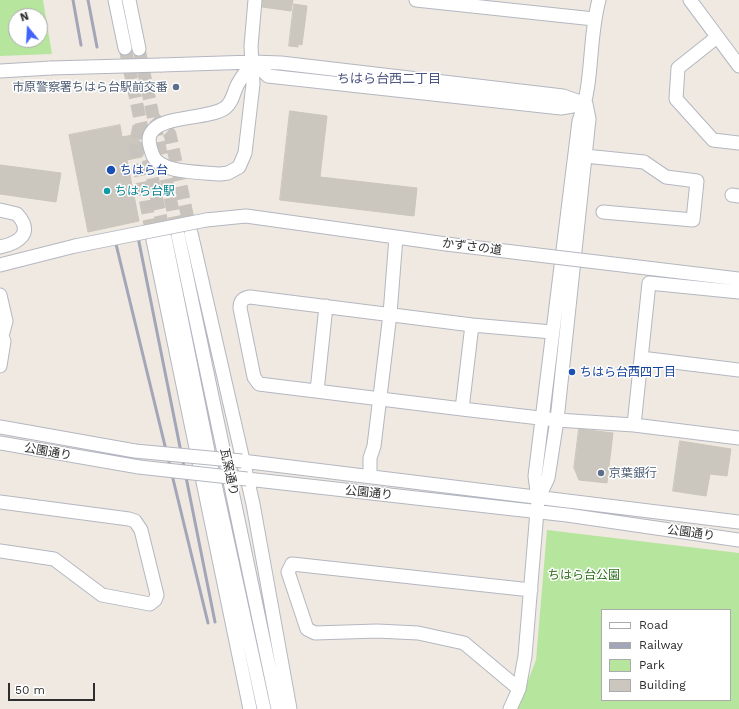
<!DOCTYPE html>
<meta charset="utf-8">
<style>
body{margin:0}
#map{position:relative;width:739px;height:709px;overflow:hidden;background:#efe9e1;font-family:"Work Sans",sans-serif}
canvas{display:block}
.legend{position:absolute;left:601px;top:609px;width:130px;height:92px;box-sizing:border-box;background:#fff;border:1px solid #ababab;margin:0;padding:5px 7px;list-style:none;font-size:12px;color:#2e2e2e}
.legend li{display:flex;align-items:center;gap:8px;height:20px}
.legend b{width:20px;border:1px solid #ababab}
.north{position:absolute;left:8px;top:8px;width:40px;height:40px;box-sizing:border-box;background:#fff;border:1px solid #ababab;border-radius:50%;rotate:342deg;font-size:11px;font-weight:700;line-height:16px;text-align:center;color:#2e2e2e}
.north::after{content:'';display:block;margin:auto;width:14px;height:18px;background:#4264fb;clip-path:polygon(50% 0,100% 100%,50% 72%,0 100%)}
.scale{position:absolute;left:8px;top:683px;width:87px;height:18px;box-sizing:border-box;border:2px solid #2e2e2e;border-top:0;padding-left:5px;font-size:12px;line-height:14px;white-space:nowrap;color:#2e2e2e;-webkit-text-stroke:3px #fff;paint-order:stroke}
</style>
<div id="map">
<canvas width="739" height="709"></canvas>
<ul class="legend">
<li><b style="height:5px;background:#fff"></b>Road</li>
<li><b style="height:5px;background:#a3a6b8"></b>Railway</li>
<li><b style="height:11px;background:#b6e59e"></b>Park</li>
<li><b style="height:11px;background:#cbc7bf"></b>Building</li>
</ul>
<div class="north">N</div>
<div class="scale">50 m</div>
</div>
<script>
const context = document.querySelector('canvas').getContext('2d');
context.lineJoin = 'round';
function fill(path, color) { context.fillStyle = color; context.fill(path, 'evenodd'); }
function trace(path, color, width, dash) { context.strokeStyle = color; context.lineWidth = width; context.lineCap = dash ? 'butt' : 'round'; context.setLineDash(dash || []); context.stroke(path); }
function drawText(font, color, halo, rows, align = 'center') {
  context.font = font + ' "Work Sans","Noto Sans JP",sans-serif'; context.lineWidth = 3; context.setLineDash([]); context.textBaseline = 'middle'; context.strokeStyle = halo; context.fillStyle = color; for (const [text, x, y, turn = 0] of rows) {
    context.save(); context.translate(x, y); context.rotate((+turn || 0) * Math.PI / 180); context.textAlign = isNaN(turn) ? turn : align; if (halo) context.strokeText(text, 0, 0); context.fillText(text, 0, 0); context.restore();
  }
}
fill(new Path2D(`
 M0 0H43L52 54 0 56ZM16 16H40V40H16Z
 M547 530 739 553V709H517L536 660ZM602 610H730V700H602Z`), '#b6e59e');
const building = new Path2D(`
 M263 0H293L291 11 262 7Z
 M294 4 307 6 302 45 298 44V47L289 46Z
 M290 111 327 116 320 177 417 188 414 216 280 200Z
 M120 125 122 137 138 134 142 157 127 160 139 221 88 232 69 135Z
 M0 165 61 173 56 202 0 194Z
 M579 429 613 433 607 483 579 480 574 468Z
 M680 441 731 449 727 476 710 474 706 496 673 491Z`);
fill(building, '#cbc7bf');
trace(building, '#cbc5ba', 1);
trace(new Path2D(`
 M125 48 165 238
 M139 49 178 235
 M154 118 170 134 191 233
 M139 126 135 146 153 240`), '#c8c4bd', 13, [13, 6]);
const minor = new Path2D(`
 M115 0 125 48
 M129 0 139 49
 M416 0 594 19
 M690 0 739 66
 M717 37 678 68 676 99 713 140 739 143
 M253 62C248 69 243 75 239 82 233 91 234 101 225 108 207 120 161 115 151 133 147 139 150 147 152 153 157 174 202 172 220 174L228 173 239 167 245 153 253 84 251 46 255 0
 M253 62 268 76 561 108 584 104
 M161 65 253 62 281 63 563 96 586 104
 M0 71 51 68
 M585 156 644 162 666 177 697 181 693 220 603 212
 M732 195 739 196
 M0 210 17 214C34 233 19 243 0 247
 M206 220 246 216 446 244
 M191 233 253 504 290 709
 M178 235 278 709
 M165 238 210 461 264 709
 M153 240 250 709
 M0 265 75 246
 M630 266 739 279
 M0 295 6 321 2 336
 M552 332 472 325 250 297C243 298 240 301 240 308L254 377 259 384 462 409 557 420 634 425 739 438
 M0 333 4 341 0 366
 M641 358 739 370
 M317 391 326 306
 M462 409 472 325
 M634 425 649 283 739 292
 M0 427 135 451
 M0 443 139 467
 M242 461 739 522
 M370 476V458L374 446 390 314 396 237
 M247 479 567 515 739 540
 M538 499 548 478 557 420 589 119 586 104
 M0 502 129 519 135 521 141 530 157 595 155 600 150 604 102 595 54 559 0 551
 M519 689 464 643 418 633 377 631 315 633 307 629 288 572 292 564 531 590
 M510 709 519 689 525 656 538 499 535 476 579 121C594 82 588 40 599 0`);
trace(minor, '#b4b7c1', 15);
trace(minor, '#fff', 13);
trace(new Path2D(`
 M73 0 81 45
 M88 0 97 47
 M138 237 215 622
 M115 240 208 623`), '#a3a6b8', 3);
const minorBridge = new Path2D(`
 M51 68 161 65
 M446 244 630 266
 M75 246 206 220
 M135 451 242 461
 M139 467 247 479`);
trace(minorBridge, '#b4b7c1', 15, []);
trace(minorBridge, '#fff', 13);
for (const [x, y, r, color] of [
 [176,87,4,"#5c6f8a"],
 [111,170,5,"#1a4fb4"],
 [107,191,4,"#0f9aa8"],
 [572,372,4,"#1a4fb4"],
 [601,473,4,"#5c6f8a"]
]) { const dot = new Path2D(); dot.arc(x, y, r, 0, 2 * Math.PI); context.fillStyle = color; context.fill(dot); trace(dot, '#fff', 1.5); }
drawText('12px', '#4e5e75', '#fff', [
 ["市原警察署ちはら台駅前交番",168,87],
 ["京葉銀行",609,473,"left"]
], 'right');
drawText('12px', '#164399', '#fff', [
 ["ちはら台",120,170],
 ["ちはら台西四丁目",580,372]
], 'left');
drawText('12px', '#0d838f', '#fff', [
 ["ちはら台駅",115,191]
], 'left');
drawText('12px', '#2e2e2e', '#fff', [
 ["かずさの道",472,247,7],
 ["公園通り",48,452,10],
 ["瓦窯通り",229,472,78],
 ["公園通り",369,493,6],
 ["公園通り",691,533,8]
]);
drawText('12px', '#2c6e1b', '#fff', [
 ["ちはら台公園",584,575]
]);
drawText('13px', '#4d5680', '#fff', [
 ["ちはら台西二丁目",389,79]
]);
</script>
